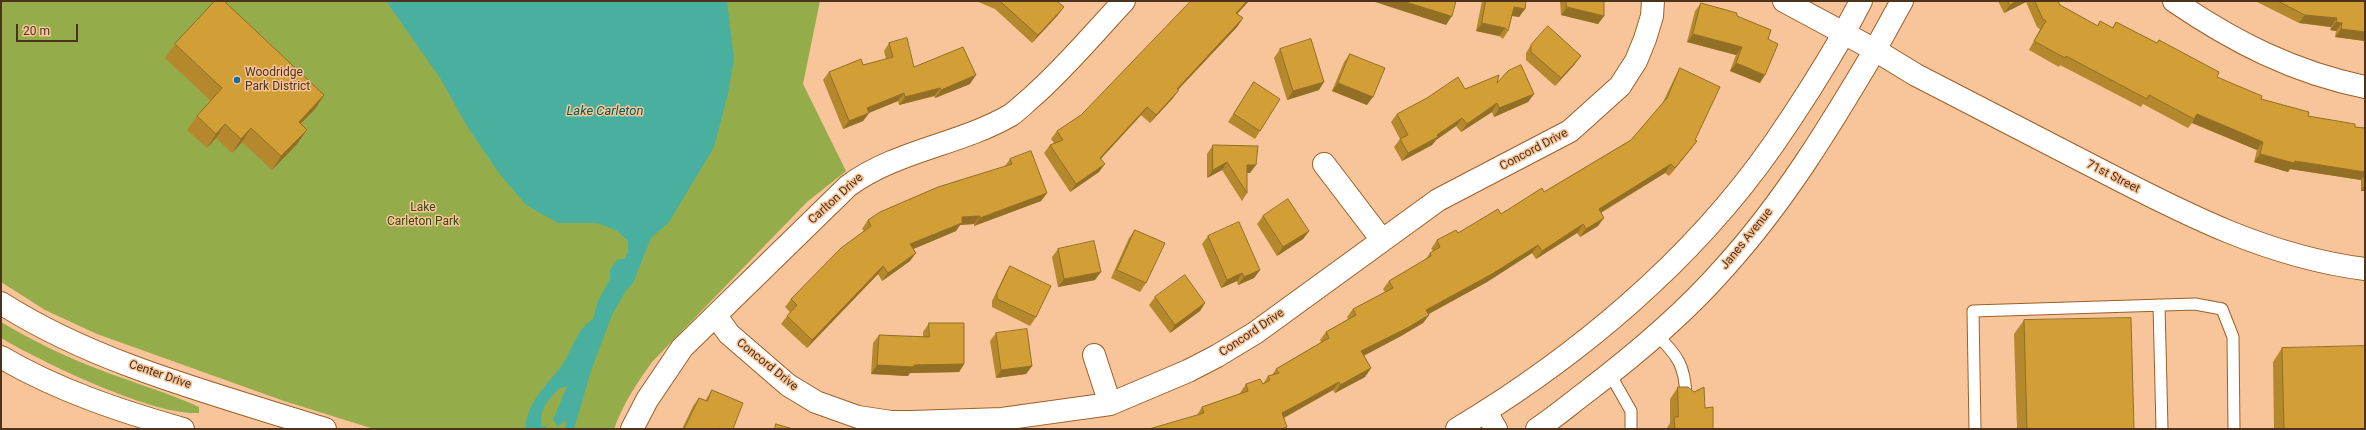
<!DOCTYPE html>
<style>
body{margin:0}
#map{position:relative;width:2366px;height:430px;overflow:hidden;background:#f8c499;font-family:Roboto,sans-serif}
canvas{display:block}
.frame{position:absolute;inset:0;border:2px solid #4d331c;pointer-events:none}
.scale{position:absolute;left:16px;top:24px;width:62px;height:18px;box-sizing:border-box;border:2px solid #4d331c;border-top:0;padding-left:5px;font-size:12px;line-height:14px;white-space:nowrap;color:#4d331c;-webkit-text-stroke:3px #f8c499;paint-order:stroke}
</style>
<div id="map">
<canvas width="2366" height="430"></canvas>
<div class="frame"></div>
<div class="scale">20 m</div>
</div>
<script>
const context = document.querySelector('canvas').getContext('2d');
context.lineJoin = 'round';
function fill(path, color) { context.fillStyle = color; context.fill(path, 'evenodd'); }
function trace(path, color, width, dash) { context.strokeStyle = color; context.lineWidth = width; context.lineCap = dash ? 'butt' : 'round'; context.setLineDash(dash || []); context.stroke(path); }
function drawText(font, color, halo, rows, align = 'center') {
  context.font = font + ' Roboto,sans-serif'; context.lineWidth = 3; context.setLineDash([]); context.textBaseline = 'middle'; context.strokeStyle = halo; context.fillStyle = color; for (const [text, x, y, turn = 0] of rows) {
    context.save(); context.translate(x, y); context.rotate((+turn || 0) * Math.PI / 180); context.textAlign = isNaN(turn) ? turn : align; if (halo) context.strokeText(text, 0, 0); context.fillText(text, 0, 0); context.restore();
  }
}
fill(new Path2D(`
 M1 1H820L803 84 846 171 807 202 652 362C637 383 623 404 614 429H374L284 401 97 334 45 310 1 282Z
 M1 322C41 346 84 365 128 380 152 389 176 396 199 407V413C153 416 42 362 1 338Z`), '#95ac4b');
fill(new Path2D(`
 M386 1H727L734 59 728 94 714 147 669 222 651 238 633 283 625 292 612 315 591 371 574 429H564L566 426 565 420 558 427 553 420 567 386 560 388C549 398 538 411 542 426H546V429H526C524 405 549 383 562 365 573 349 576 330 593 319L598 301 610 279V270L617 260 624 259 628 253V241L616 230 597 223H558L526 205 498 172 467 126 440 78Z`), '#49b09f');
const service = new Path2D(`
 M2159 305 2162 429
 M1657 335C1678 356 1685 366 1686 396
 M1610 374 1631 411V429
 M1975 429 1973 311 2195 304 2222 309 2233 337 2234 429`);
const minor = new Path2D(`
 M1784 1 1875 50 1902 1
 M2174 1C2234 42 2293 72 2365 87
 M1844 33 1861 1
 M1324 164 1382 240
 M716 316 729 334 788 385 816 402 858 417 891 422H912L1002 419 1110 404 1188 371 1217 356 1255 333 1438 200 1570 131 1620 86 1636 61 1645 39 1652 16 1653 1
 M1094 355 1110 404
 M632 429 647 400 682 348 848 186C897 150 959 145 1011 115 1018 110 1025 103 1032 97 1065 68 1094 33 1124 1`);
const tertiary = new Path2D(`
 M1 303C96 364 218 395 325 429
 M1 357C57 390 120 411 183 429
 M1486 412 1496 429
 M1457 429C1577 357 1692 261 1773 145 1798 109 1822 71 1844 33
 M1537 429C1554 418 1569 405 1585 393 1635 355 1683 315 1724 268 1784 202 1830 126 1875 50L1916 75C1978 107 2040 139 2102 171 2187 215 2269 257 2365 269`);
trace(service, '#9b6029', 13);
trace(minor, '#9b6029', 24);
trace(tertiary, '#9b6029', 24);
trace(service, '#fff', 11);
trace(minor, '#fff', 22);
trace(tertiary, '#fff', 22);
fill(new Path2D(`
 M976 1H1058V15L1032 43 995 9Z
 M1482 1H1526L1525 9 1519 17 1512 16 1508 31 1503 39 1499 36 1476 31Z
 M1560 1H1604V16L1598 24 1561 15Z
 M1998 1H2058L2060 5 2097 26 2100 21 2112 28 2116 22 2157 43 2159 40 2217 77 2261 99 2308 116 2355 127 2365 128V191H2361V180L2290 169 2288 172 2254 162 2257 150 2192 123 2188 128 2143 104 2141 107 2060 65 2059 67 2029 50 2040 29 2037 27 2026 2 2004 13Z
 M2255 1H2365V41L2335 37 2336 31 2330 30 2331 27 2299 23Z
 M1701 3 1737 16 1760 83 1730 71 1736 55 1687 42 1695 11Z
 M1237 14 1243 18 1237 27 1178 90 1173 98 1150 123 1141 115 1101 159 1099 172 1070 192 1044 153 1050 145 1054 143 1051 139 1057 131Z
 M889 43 914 67 970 84 935 98 934 96 899 105 898 101 869 113 863 121 843 129 823 80 829 72 863 65 886 59 884 51Z
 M175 44 324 95 315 109 300 124 297 144 272 170 242 142 232 153 216 138 207 148 187 130 197 116 211 101 165 58Z
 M1531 45 1575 64 1555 86 1526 60V53Z
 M1280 49 1319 90 1287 100 1274 58Z
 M1350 54 1367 105 1332 91 1344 62Z
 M1680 68 1695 140 1697 141 1691 149 1669 176 1665 173 1601 213 1598 226 1580 237 1577 233 1536 259 1532 253 1487 282 1429 314V315L1423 323 1401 336 1364 355 1371 368 1365 377 1335 393 1333 390 1284 418 1197 415 1202 407 1241 393H1240L1246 384H1263L1268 376 1272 375 1276 369 1321 342 1320 340 1326 332 1348 319 1347 317 1353 309 1385 292 1383 289 1389 281 1425 260 1430 253 1433 251 1431 249 1437 240 1458 233 1501 214 1544 192 1631 140 1662 104 1675 77Z
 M1254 82 1260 131 1255 139 1228 122Z
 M1497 83 1534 94 1528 102 1494 117 1492 112 1461 132 1456 126 1436 140 1432 145 1402 161 1394 147 1400 139 1391 122 1397 114Z
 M1213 145 1250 173H1247V193L1242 201 1222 170 1207 178V154Z
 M1010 159 1047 193 1041 201 974 226V224L960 225 956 231 913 249 910 261 882 281 878 274 807 348 781 324 790 312 785 307 791 299 864 231 862 229 868 220 1005 166Z
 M1263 216 1309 231 1303 239 1277 256 1257 224Z
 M1135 230 1146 283 1140 292 1111 278 1129 238Z
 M1208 236 1260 270 1254 278 1238 285 1237 281 1221 288 1202 244Z
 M1058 249 1095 280 1058 287 1052 257Z
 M1010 266 1036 317 1030 326 992 307V301L1005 274Z
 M1155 297 1205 303 1200 311 1170 333 1149 305Z
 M2024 320 2134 429H2017L2014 334Z
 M929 323 964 364 959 372 910 373 908 376 871 374 873 343 879 335 923 337V332Z
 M996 333 1032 366 1026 374 996 378 990 341Z
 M2282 348 2365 429H2274L2273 362Z
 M1678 387 1705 408 1713 429H1667V428L1670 423V399Z
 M712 390 733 429H682L693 406 699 398 705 401Z`), '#b5882e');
fill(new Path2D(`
 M1247 1H1249L1231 21 1236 13Z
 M1372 1H1403L1452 16 1446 25Z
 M2017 1H2026V2L2004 13 2010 5Z
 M1064 7 1058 15 1032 43 1038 35Z
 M1514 7 1525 9 1519 17 1508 15Z
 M1567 7 1604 16 1598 24 1561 15Z
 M2305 15 2337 18 2331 27 2299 23Z
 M1243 18 1237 27 1171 97 1177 89Z
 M2336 22 2342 23 2336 31 2330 30Z
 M1482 23 1505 28 1499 36 1476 31Z
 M2341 29 2365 32V41L2335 37Z
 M1693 34 1742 47 1736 55 1687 42Z
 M1581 56 1575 64 1555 86 1561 78Z
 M1736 63 1765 75 1760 83 1730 71Z
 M976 75 970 84 935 98 941 90Z
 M1324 82 1319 90 1287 100 1293 91Z
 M1338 83 1373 97 1367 105 1332 91Z
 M940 88 934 96 899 105 905 97Z
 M1179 90 1173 98 1150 123 1156 115Z
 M904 93 898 101 861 116 867 108Z
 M1534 94 1528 102 1494 117 1499 108Z
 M324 95 315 109 289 136 299 122Z
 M1497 103 1492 112 1461 132 1467 124Z
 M1147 107 1141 115 1094 166 1100 158Z
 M869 113 863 121 843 129 849 121Z
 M2197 114 2263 142 2257 150 2192 123Z
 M1462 118 1456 126 1436 140 1432 145 1402 161 1408 153 1437 135Z
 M225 124 216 138 207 148 216 134Z
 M251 128 242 142 232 153 241 139Z
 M307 130 297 144 272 170 281 156Z
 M1697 141 1691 149 1669 176 1675 168Z
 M2260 154 2295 161 2365 172V175L2361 180 2290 169 2288 172 2254 162Z
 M1227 162 1222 170 1207 178 1213 170Z
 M1105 164 1099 172 1070 192 1076 184Z
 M1671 164 1665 173 1593 217 1599 209Z
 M1247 165H1256L1250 173H1242Z
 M2365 185V191H2361Z
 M1047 193 1041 201 974 226 980 218Z
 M980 216 974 224 960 225 956 231 904 253 910 244 962 217Z
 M1604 218 1598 226 1580 237 1586 229Z
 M1583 224 1577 233 1536 259 1542 251Z
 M1309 231 1303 239 1277 256 1283 247Z
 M1538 245 1532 253 1487 282 1421 318 1426 310Z
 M916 253 910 261 882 281 888 273Z
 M883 266 878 274 807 348 812 340Z
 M1260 270 1254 278 1238 285 1244 277Z
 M1101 272 1095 280 1058 287 1064 279Z
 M1242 273 1237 281 1221 288 1227 280Z
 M1205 303 1200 311 1170 333 1175 325Z
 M1429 315 1423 323 1401 336 1356 360 1361 351Z
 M964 364 959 372 910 373 908 376 871 374 877 365Z
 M1032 366 1026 374 996 378 1001 370Z
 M1371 368 1365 377 1335 393 1340 385Z
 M1339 382 1333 390 1276 422 1282 413Z`), '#936f26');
const building = new Path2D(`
 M215 1H224L324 95 299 122 307 130 281 156 251 128 241 139 225 124 216 134 197 116 222 88 175 44Z
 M1000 1H1057L1064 7 1038 35Z
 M1191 1H1247L1236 13 1243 18 1177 89 1179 90 1156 115 1147 107 1100 158 1105 164 1076 184 1050 145 1063 140 1057 131 1081 115Z
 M1403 1H1456L1452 16Z
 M1486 1H1526L1525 9 1514 7 1508 31 1505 28 1482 23Z
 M1566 1H1604V16L1567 7Z
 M2008 1H2017L2010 5Z
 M2035 1H2058L2060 5 2098 26 2100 21 2113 28 2116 22 2157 43 2159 40 2219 72 2217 77 2262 96 2261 99 2309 112 2308 116 2355 124V127L2365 128V172L2295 161 2294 163 2260 154 2263 142 2197 114 2194 119 2149 95 2147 99 2066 56 2065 58 2034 41 2046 21 2043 19Z
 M2278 1H2365V32L2341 29 2342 23 2336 22 2337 18 2305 15Z
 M1701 3 1737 13V16L1771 30 1768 39 1778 44 1765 75 1736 63 1742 47 1693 34Z
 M1548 26 1581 56 1561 78 1531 52V45Z
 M907 38 914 67 963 47 976 75 941 90 940 88 905 97 904 93 867 108 869 113 849 121 829 72 861 59 863 65 893 57 889 43Z
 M1311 39 1324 82 1293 91 1280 49Z
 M1350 54 1385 68 1373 97 1338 83Z
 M1521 65 1534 94 1499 108 1497 103 1467 124 1462 118 1437 135 1438 137 1408 153 1400 139 1408 135 1397 114 1427 98 1458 77 1465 89 1499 75 1497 83 1508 71Z
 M1680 68 1720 87 1695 140 1697 141 1675 168 1671 164 1599 209 1604 218 1586 229 1583 224 1542 251 1538 245 1492 274 1426 310 1429 315 1407 328 1361 351 1371 368 1340 385 1339 382 1282 413 1287 427 1282 429H1149L1204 413 1202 407 1248 391 1246 384 1260 379 1263 384 1270 380 1268 376 1279 373 1276 369 1329 338 1326 332 1356 315 1353 309 1393 288 1389 281 1431 256 1430 253 1440 247 1437 240 1456 230 1458 233 1498 209 1501 214 1542 188 1544 192 1631 140 1667 98Z
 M1254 82 1280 99 1260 131 1234 114Z
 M1213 145 1258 146 1256 165H1247V193L1227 162 1213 170Z
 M1031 151 1047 193 980 218V216L962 217V223L910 244 916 253 888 273 883 266 812 340 787 316 797 305 791 299 841 248 871 226 868 220 880 212 938 187 1012 164 1010 159Z
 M1288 199 1309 231 1283 247 1263 216Z
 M1239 222 1260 270 1244 277 1242 273 1227 280 1208 236Z
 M1135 230 1165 243 1146 283 1117 270Z
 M1094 241 1101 272 1064 279 1058 249Z
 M1010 266 1051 286 1036 317 997 299V293Z
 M1185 275 1205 303 1175 325 1155 297Z
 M2131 318 2134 429H2027L2024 320Z
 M929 323H964V364L914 365V367L877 365 879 335 929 337Z
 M1027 329 1032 366 1001 370 996 333Z
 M2365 346V429H2284L2282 348Z
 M1678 387H1688L1694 392 1704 387 1705 408 1713 407V429H1675L1674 417H1678Z
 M712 390 743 403 733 429H721L719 428V429H684L699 398 707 401Z
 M776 424 793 429H775Z`);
fill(building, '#d29e36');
trace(building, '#936f26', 1);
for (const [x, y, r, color] of [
 [237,80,4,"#196c9d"]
]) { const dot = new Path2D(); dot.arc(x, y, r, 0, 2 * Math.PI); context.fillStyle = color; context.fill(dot); trace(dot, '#f8c499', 1.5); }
drawText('12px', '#4d331c', '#f8c499', [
 ["Woodridge",245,73],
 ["Park District",245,87]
], 'left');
drawText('12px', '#4d331c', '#f8c499', [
 ["Concord Drive",1534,150,-28],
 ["71st Street",2113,177,27],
 ["Carlton Drive",836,199,-42],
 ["Janes Avenue",1747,239,-51],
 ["Concord Drive",1252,333,-34],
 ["Concord Drive",767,365,39],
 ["Center Drive",160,375,19]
]);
drawText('12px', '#39450e', '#f8c499', [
 ["Lake",423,208],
 ["Carleton Park",423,222]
]);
drawText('italic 13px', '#005d52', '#f8c499', [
 ["Lake Carleton",605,112]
]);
</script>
